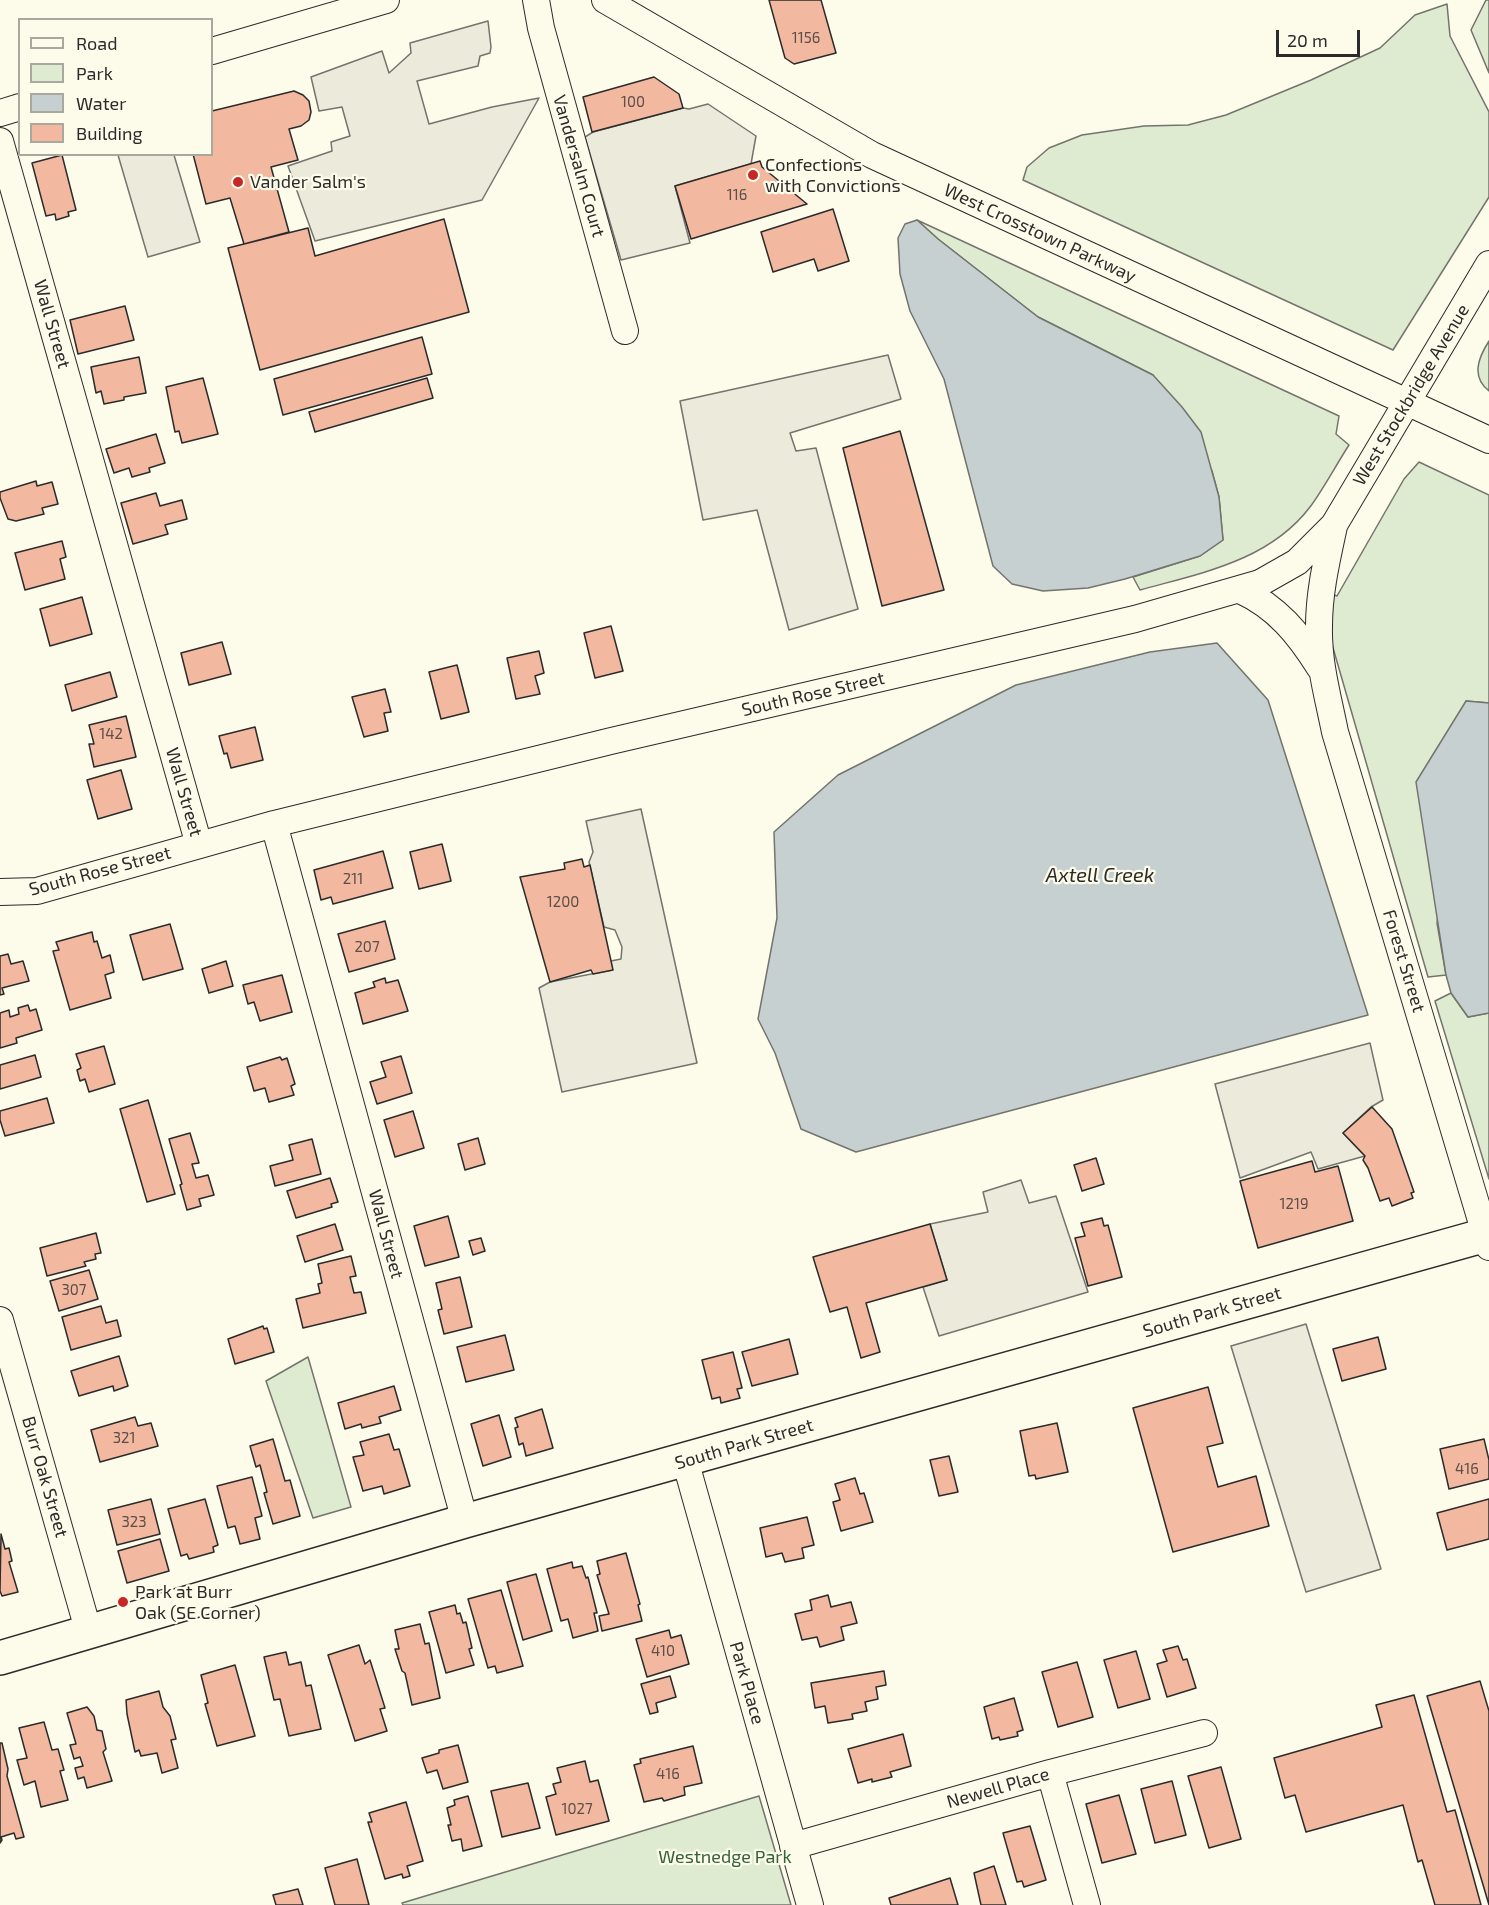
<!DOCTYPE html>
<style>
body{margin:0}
#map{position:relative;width:1489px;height:1905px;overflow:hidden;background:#fdfbea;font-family:"Exo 2",sans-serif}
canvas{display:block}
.legend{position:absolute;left:18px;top:18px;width:195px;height:138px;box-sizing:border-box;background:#fdfbea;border:2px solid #a9a89e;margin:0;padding:8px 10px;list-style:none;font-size:18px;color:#2b2b2b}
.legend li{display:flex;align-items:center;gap:12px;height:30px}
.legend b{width:30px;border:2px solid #a9a89e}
.scale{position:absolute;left:1276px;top:30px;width:84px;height:27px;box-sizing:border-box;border:3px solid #2b2b2b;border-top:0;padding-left:8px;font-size:18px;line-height:21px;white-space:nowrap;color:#2b2b2b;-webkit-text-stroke:4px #fdfbea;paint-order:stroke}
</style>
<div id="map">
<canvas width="1489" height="1905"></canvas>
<ul class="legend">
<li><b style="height:8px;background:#fdfbea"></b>Road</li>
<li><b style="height:16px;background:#deebd1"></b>Park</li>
<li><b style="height:16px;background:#c7d0d0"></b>Water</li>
<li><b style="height:16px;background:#f2b8a0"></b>Building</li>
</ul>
<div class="scale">20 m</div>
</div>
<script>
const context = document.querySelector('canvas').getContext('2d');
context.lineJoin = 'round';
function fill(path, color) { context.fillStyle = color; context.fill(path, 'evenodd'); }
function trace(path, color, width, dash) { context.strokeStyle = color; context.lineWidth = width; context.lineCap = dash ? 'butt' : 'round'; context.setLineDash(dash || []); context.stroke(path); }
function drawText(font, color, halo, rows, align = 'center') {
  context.font = font + ' "Exo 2",sans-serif'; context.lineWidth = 4.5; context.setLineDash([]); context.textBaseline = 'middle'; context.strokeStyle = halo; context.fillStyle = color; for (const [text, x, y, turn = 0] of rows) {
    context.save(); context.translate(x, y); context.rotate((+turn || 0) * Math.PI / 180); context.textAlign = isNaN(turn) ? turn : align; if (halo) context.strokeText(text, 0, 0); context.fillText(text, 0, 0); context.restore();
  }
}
const green = new Path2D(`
 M1486 0H1489V73L1471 30Z
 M1447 4 1450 36 1489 112V197L1393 350 1023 180 1027 167 1049 148 1082 135 1144 126 1188 125 1226 115 1311 80 1380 48 1415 15Z
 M917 220 1339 416 1336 434 1349 445C1336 465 1324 488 1310 507 1269 561 1201 573 1140 590L1133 577 1200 556 1223 540 1219 497 1212 471 1153 375 1038 317 938 239Z
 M1489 341V391C1471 377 1478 358 1489 341Z
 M1419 462 1489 495V703L1466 701 1437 923 1446 975 1428 977 1327 627 1329 593 1337 596 1404 479Z
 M1451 993 1468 1017 1489 1013V1179L1435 1001Z
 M308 1357 351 1507 313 1518 266 1381Z
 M759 1796 791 1905H403L402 1903Z`);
fill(green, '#deebd1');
trace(green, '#74746e', 1.5);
const parking = new Path2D(`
 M488 21 491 47 490 53 480 56 478 66 417 81 429 124 492 107 539 98 482 200 315 241 288 166 332 151 331 142 350 136 342 107 319 111 311 77 382 51 389 73 411 53 410 43Z
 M708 104 756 136 751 164 675 186 690 243 621 260 585 137 593 132 683 108 689 109Z
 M118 155H174L200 242 148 257Z
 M888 355 901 399 790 433 796 451 816 448 858 609 789 630 757 510 703 520 680 401Z
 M641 809 697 1063 562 1092 539 988 550 982 612 970 611 961 621 959 622 947 615 930 604 927 589 862 593 852 586 821Z
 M1370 1043 1383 1100 1371 1107 1343 1133 1365 1156 1318 1169 1311 1152 1240 1178 1215 1084Z
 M1021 1180 1029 1203 1056 1196 1088 1292 939 1336 923 1287 947 1280 930 1224 988 1212 983 1192Z
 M1306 1324 1381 1569 1306 1592 1231 1346Z`);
fill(parking, '#eceadb');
trace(parking, '#74746e', 1.5);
const water = new Path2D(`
 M917 220 938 239 1038 317 1153 375 1182 407 1201 432 1219 497 1223 540 1200 556 1125 579 1088 588 1043 591 1012 584 993 566 944 379 910 311 900 274 898 238 905 224Z
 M1217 643 1268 700 1368 1015 856 1152 801 1129 775 1053 758 1019 777 918 774 832 838 775 1016 685 1150 652Z
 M1466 701 1489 703V1013L1468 1017 1451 993 1446 975 1416 782Z`);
fill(water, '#c7d0d0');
trace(water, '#74746e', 1.5);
const building = new Path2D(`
 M769 0H821L836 53 794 64 785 58Z
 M654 77 679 94 683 108 592 132 583 97Z
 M294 91 303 95 309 101 311 112 309 120 301 126 289 129 298 160 271 167 289 232 244 244 230 198 206 204 193 154H212V111Z
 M62 155 76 210 68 212 69 216 56 220 55 214 46 216 32 163Z
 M760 161 762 167 807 204 691 239 675 186Z
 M833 209 849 261 818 271 814 259 773 272 761 232Z
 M444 219 469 312 260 370 228 248 308 228 315 256Z
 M125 306 134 340 78 354 70 320Z
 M422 337 432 374 283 415 274 379Z
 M139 357 146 393 124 397V400L104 404 101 391 96 393 91 367Z
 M203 378 218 434 182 443 179 431 175 432 166 387Z
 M427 378 433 398 315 432 309 412Z
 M900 431 944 590 882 606 843 448Z
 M156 434 165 463 149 468 150 472 132 477 129 468 114 473 106 449Z
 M36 481 37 486 52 482 58 504 42 508 44 514 16 521 8 519 0 498V492Z
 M156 493 160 506 182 500 187 519 165 525 168 534 133 544 121 503Z
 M62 541 66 557 60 559 65 579 25 590 15 553Z
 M82 597 92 634 50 646 40 609Z
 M611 626 623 671 595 678 584 633Z
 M222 642 231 674 189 685 181 653Z
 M539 651 544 673 535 676 540 694 516 699 507 658Z
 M457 665 469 712 441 719 429 672Z
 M110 672 117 697 72 711 65 685Z
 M385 689 391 712 384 713 388 731 364 737 352 697Z
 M126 716 136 757 94 767 89 744H94L89 725Z
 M255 727 263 760 231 768 227 753 224 754 219 736Z
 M121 770 132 809 98 819 87 780Z
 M442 844 451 881 419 889 410 852Z
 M383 851 393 888 333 904 331 897 321 900 314 870Z
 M582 859 584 867 590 865 613 970 593 974 591 970 550 982 520 877 565 869 564 863Z
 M385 921 395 959 349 972 338 934Z
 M170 924 183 969 143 980 130 935Z
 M92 932 94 942 97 941 102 958 110 955 114 972 105 975 111 998 70 1010 53 951 59 950 56 942Z
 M8 954 11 964 23 961 29 981 2 988 4 994 0 995V956Z
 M226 961 233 986 209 993 202 969Z
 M282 975 292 1012 260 1021 254 1002 248 1004 243 985Z
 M385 978 386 983 398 980 408 1011 363 1024 355 993 375 987 373 982Z
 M28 1005 30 1011 36 1009 42 1030 16 1038 17 1043 0 1048V1013L9 1010 10 1017 19 1014 18 1008Z
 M104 1046 115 1084 89 1092 85 1079 80 1081 77 1070 81 1068 76 1054Z
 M35 1055 41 1077 0 1089V1065Z
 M401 1056 412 1093 377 1104 370 1082 386 1077 381 1062Z
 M280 1057 282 1060 287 1058 295 1084 291 1086 294 1095 269 1102 265 1088 254 1091 247 1067Z
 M47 1098 54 1123 5 1136 0 1120V1111Z
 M148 1100 175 1194 147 1202 120 1109Z
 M1372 1107 1392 1129 1414 1192 1411 1193 1413 1198 1392 1206 1389 1198 1380 1201 1368 1168 1363 1160 1365 1156 1343 1133Z
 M413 1111 424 1148 395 1157 384 1120Z
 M190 1133 199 1163 192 1164 196 1178 208 1175 214 1195 199 1199 201 1206 187 1210 180 1185 182 1184 169 1139Z
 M478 1138 485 1164 465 1170 458 1144Z
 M312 1139 321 1174 275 1186 270 1166 293 1160 289 1145Z
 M1096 1158 1104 1184 1082 1191 1074 1165Z
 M1312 1161 1315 1172 1338 1166 1353 1221 1258 1248 1240 1181Z
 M330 1178 338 1202 331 1204 332 1207 296 1218 287 1191Z
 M448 1216 459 1257 425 1266 414 1226Z
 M1102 1218 1104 1226 1108 1225 1122 1277 1088 1286 1075 1238 1085 1236 1081 1223Z
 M335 1224 343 1250 305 1262 297 1236Z
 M930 1224 947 1280 866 1303 880 1352 861 1358 847 1307 830 1312 813 1257Z
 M96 1233 101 1253 95 1254 96 1259 84 1262 86 1266 47 1276 40 1248Z
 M481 1238 485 1251 473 1255 469 1241Z
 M351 1256 356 1276 350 1277 354 1293 361 1292 366 1313 303 1328 296 1299 320 1293 318 1284 322 1283 318 1264Z
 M89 1270 98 1299 59 1311 50 1281Z
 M460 1277 472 1327 444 1334 438 1310 442 1309 436 1283Z
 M101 1306 106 1323 117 1320 121 1336 71 1350 62 1317Z
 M263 1326 264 1329 267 1328 274 1352 235 1364 228 1339Z
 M505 1335 514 1370 466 1382 457 1347Z
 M1378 1337 1386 1369 1342 1381 1333 1349Z
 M789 1339 798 1374 752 1386 742 1352Z
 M733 1352 742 1388 737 1389 740 1398 721 1403 720 1397 712 1399 702 1360Z
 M119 1356 128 1386 114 1391 113 1386 79 1396 71 1371Z
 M394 1386 401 1410 379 1417 381 1423 362 1428 361 1424 345 1429 338 1403Z
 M1208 1387 1223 1443 1207 1447 1218 1487 1256 1476 1269 1526 1173 1552 1133 1408Z
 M542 1409 553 1448 526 1456 523 1443 519 1445 515 1428 518 1427 515 1418Z
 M499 1415 511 1457 483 1466 471 1424Z
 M135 1417 138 1426 151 1423 158 1446 100 1462 91 1430Z
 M1057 1423 1068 1472 1036 1479 1035 1475 1029 1476 1020 1431Z
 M389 1434 394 1450 399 1449 410 1486 384 1494 382 1486 363 1491 353 1457 364 1455 360 1442Z
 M273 1439 285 1481 290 1480 300 1516 273 1524 264 1493 267 1492 260 1465 256 1467 250 1446Z
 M1484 1439 1489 1460V1479L1449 1489 1440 1449Z
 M949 1456 958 1492 939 1496 930 1460Z
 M252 1477 262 1516 255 1518 260 1539 240 1544 235 1526 228 1528 217 1486Z
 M855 1478 860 1494 864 1493 873 1522 841 1531 833 1502 840 1500 835 1484Z
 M151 1499 160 1534 117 1545 108 1510Z
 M205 1499 218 1545 213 1547 214 1552 189 1559 187 1554 181 1556 168 1509Z
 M1489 1499V1539L1447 1550 1437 1513Z
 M807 1517 814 1545 802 1548 804 1558 785 1562 782 1553 766 1557 760 1528Z
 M1 1534 5 1549 9 1548 12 1561 9 1562 18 1592 2 1596 0 1591Z
 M160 1539 169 1571 127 1583 118 1551Z
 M626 1553 640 1604 638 1605 642 1621 602 1631 599 1616 609 1614 597 1575 600 1574 597 1561Z
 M572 1562 573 1568 582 1566 586 1578 588 1577 597 1613H594L598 1631 573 1638 568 1619 561 1621 547 1569Z
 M536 1574 552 1631 523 1640 507 1582Z
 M501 1590 523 1666 497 1673 495 1666 488 1668 468 1599Z
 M828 1595 831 1607 851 1602 857 1623 841 1627 844 1640 820 1647 817 1637 802 1640 795 1614 812 1610 810 1600Z
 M455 1605 457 1614 460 1613 463 1623 466 1622 472 1648 469 1649 474 1665 446 1673 429 1612Z
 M420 1624 425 1644 429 1643 440 1698 412 1705 405 1673 402 1671 395 1649H399L395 1630Z
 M669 1630 671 1638 681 1635 689 1664 647 1677 636 1639Z
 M359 1645 365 1664 370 1660 385 1708 380 1709 387 1731 355 1741 328 1655Z
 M1178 1646 1183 1660 1187 1659 1196 1688 1167 1697 1157 1664 1167 1661 1163 1650Z
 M1136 1651 1150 1699 1118 1708 1104 1660Z
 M286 1652 289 1665 301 1662 306 1686 311 1685 321 1729 289 1736 280 1699 274 1700 264 1657Z
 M1077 1662 1093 1717 1058 1727 1042 1672Z
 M235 1665 255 1736 217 1746 205 1704 208 1703 201 1675Z
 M884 1671 886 1685 876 1687 878 1699 865 1702 867 1711 852 1714 853 1719 828 1723 825 1706 815 1708 811 1683Z
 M670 1676 676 1697 656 1703 658 1712 650 1714 641 1684Z
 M1480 1681 1489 1711V1905L1427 1696Z
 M159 1691 163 1707 170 1716 176 1739 171 1740 178 1768 162 1773 157 1753 141 1756 139 1750 135 1752 127 1714 126 1700Z
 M1414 1695 1447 1812 1455 1810 1481 1905H1435L1422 1860 1418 1862 1403 1805 1306 1832 1295 1795 1285 1798 1274 1758 1382 1727 1376 1705Z
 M1014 1698 1023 1730 1017 1732 1018 1736 1000 1740 999 1737 992 1739 984 1707Z
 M87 1707 94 1716 97 1730 102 1731 106 1749 103 1752 112 1781 87 1788 84 1777 78 1779 75 1768 83 1766 80 1757 74 1759 70 1745 76 1744 67 1713Z
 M44 1722 52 1750 58 1749 64 1770 60 1771 68 1800 41 1807 35 1781 24 1785 17 1760 27 1758 19 1728Z
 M903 1734 911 1766 890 1772 892 1777 872 1782V1779L858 1783 848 1749Z
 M0 1743H2L8 1769 7 1776 24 1837 16 1839 14 1833 1 1837 2 1840 0 1843Z
 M458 1745 468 1782 443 1789 437 1770 427 1773 422 1758 439 1753V1750Z
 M693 1746 702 1783 684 1787 685 1795 664 1801 662 1798 644 1802 634 1765 641 1763 640 1759Z
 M585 1761 590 1782 598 1780 609 1821 556 1835 546 1797 556 1794 553 1784 561 1782 557 1768Z
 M1221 1767 1241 1839 1209 1848 1188 1776Z
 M1172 1781 1186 1835 1155 1843 1141 1789Z
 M528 1783 540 1828 502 1837 491 1791Z
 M1119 1795 1136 1854 1102 1863 1086 1804Z
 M468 1796 482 1846 463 1851 461 1839 452 1841 448 1825H451L447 1808 455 1805 454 1800Z
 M406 1802 423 1861 407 1866 410 1876 403 1878 402 1874 385 1879 368 1822H372L369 1813Z
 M1030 1826 1046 1880 1024 1887 1022 1881 1017 1882 1003 1833Z
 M357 1859 369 1905H335L325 1868Z
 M994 1866 1006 1905H981L974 1873Z
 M950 1878 958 1905H891L889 1898Z
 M298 1889 303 1905H276L273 1895Z`);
fill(building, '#f2b8a0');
trace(building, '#2b2b2b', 1.5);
const minor = new Path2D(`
 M536 0 541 28 625 331
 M605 0 872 155 1489 440
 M212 51 386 0
 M0 113 20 107
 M0 141 199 845
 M1334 526C1327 559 1319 592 1319 626 1318 662 1328 697 1335 732L1489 1247
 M1240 590C1277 607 1299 634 1320 668
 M274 824 465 1521
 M0 892 37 891 274 824 611 741 1135 619 1260 583 1297 562 1334 525 1489 264
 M0 1320 89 1633
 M685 1460 810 1905
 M1050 1773 1087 1905
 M793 1846 1050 1773 1204 1733`);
const primary = new Path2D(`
 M0 1658 465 1521 1489 1234`);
trace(minor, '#2b2b2b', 28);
trace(primary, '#2b2b2b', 36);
trace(minor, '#fdfbea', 26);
trace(primary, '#fdfbea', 33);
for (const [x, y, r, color] of [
 [753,175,6,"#c62828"],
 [238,182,6,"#c62828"],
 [123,1602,6,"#c62828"]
]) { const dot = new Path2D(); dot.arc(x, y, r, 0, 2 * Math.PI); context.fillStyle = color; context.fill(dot); trace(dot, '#fdfbea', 2); }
drawText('15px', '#5d4e48', null, [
 ["1156",806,38],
 ["100",633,102],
 ["116",737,195],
 ["142",111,734],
 ["211",353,879],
 ["1200",563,902],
 ["207",367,947],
 ["1219",1294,1204],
 ["307",74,1290],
 ["321",124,1438],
 ["416",1467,1469],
 ["323",134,1522],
 ["410",663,1651],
 ["416",668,1774],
 ["1027",577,1809]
]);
drawText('18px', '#2b2b2b', '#fdfbea', [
 ["Confections",765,165],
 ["with Convictions",765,186],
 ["Vander Salm's",250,182],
 ["Park at Burr",135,1592],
 ["Oak (SE Corner)",135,1613]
], 'left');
drawText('18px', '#2b2b2b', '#fdfbea', [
 ["Vandersalm Court",579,166,74],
 ["West Crosstown Parkway",1040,233,25],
 ["Wall Street",52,324,74],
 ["West Stockbridge Avenue",1411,395,-59],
 ["South Rose Street",813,694,-13],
 ["Wall Street",184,792,74],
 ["South Rose Street",100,871,-15],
 ["Forest Street",1404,961,73],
 ["Wall Street",386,1234,75],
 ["South Park Street",1212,1312,-16],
 ["South Park Street",744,1444,-16],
 ["Burr Oak Street",45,1477,74],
 ["Park Place",747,1683,74],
 ["Newell Place",998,1788,-16]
]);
drawText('18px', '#34623c', '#fdfbea', [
 ["Westnedge Park",725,1857]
]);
drawText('italic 20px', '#2b2b2b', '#fdfbea', [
 ["Axtell Creek",1100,875]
]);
</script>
